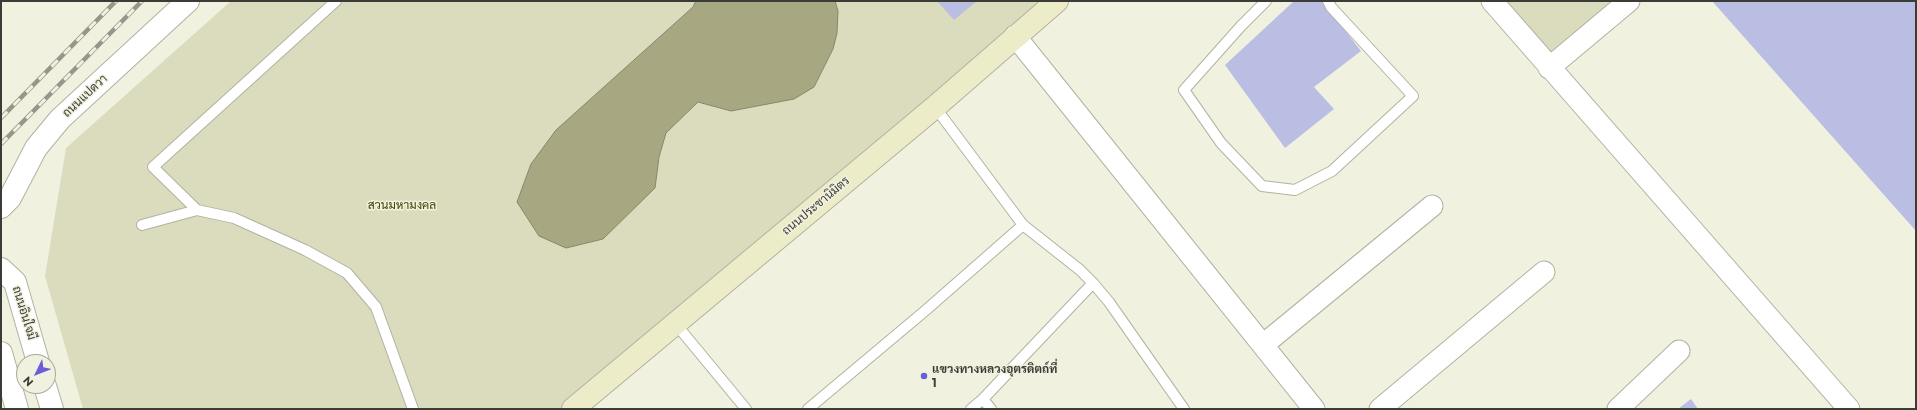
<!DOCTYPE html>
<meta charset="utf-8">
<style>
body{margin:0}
#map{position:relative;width:1917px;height:410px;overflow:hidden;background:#f1f1e0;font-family:Montserrat,sans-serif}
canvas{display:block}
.frame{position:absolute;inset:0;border:2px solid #3c3c36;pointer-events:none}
.north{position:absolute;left:16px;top:354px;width:40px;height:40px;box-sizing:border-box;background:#f1f1e0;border:1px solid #a9a99c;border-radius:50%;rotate:227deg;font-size:11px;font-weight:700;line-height:16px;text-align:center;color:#3c3c36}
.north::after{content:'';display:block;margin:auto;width:14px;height:18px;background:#685fd9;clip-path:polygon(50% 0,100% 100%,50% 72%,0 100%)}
</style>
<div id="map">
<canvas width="1917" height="410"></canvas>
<div class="frame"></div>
<div class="north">N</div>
</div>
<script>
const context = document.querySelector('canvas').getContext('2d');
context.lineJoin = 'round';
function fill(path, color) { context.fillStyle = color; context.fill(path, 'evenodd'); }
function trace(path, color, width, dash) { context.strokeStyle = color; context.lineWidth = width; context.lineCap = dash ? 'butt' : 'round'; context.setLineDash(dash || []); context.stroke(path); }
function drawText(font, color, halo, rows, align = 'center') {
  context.font = font + ' Montserrat,Sarabun,sans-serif'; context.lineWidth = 3; context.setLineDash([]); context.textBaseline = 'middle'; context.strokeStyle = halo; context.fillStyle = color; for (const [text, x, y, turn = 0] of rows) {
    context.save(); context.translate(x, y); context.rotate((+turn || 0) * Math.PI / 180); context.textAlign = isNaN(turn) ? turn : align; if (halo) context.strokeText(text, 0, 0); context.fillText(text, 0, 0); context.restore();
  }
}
fill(new Path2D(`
 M231 1H1057L569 409H83L45 276 66 148Z
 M1492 1H1629L1549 68Z`), '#dbdcbe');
const water = new Path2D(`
 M696 1H835L838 11 837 33 833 49 814 87 794 99 731 111 698 102 666 133 659 157 655 188 603 239 566 248 539 236 517 202 531 164 556 130 693 7Z`);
fill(water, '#a7a882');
trace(water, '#87886b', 1);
fill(new Path2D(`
 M937 1H977L954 20Z
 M1294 1H1322L1361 51 1314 87 1334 109 1285 148 1225 65Z
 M1712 1H1916V231Z
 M1691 399 1698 409H1678Z`), '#bbbee3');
const service = new Path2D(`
 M1266 1 1241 26 1184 90 1221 143 1262 186 1295 190 1332 171 1413 96 1331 7 1328 1
 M935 107 1023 225 1080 270 1093 283 983 399
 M197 210 153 167 336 1
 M142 225 197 210 234 218 305 250 347 273 376 307 413 409
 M1093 283 1109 302 1184 409
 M675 323 746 409
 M808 409 926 310 1023 225
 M971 409 983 399 991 409`);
const minor = new Path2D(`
 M1492 1 1849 409
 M1015 36 1314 409
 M1549 68 1629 1
 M1263 345 1432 206
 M1380 409 1544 272
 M1618 409 1679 351`);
const tertiary = new Path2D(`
 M1 207 10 198 36 148 60 119 188 1
 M1 269 15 282 38 362
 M1 353 17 409
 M45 386 52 409`);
const secondary = new Path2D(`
 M573 409 935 107 1057 1`);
trace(service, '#b2b2a2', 12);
trace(minor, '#b2b2a2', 23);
trace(tertiary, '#b2b2a2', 24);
trace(secondary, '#b2b2a2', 24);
trace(service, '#fff', 10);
trace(minor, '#fff', 21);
trace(tertiary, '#fff', 22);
trace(secondary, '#edecc9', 22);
const rail = new Path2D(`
 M1 118 116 1
 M1 144 142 1`);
trace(rail, '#96968a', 4.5);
trace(rail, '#f1f1e0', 3, [9]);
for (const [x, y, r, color] of [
 [924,376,4,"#685fd9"]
]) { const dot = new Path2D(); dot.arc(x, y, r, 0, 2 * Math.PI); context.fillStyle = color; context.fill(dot); trace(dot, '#f1f1e0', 1.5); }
drawText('12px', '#3c3c36', '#f1f1e0', [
 ["ถนนแปดวา",85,96,-43],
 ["ถนนประชานิมิตร",816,206,-40],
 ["ถนนอินใจมี",24,313,73]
]);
drawText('12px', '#474500', '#f1f1e0', [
 ["สวนมหามงคล",402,205]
]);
drawText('bold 12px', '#3c3c36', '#f1f1e0', [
 ["แขวงทางหลวงอุตรดิตถ์ที่",932,369],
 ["1",932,383]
], 'left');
</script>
